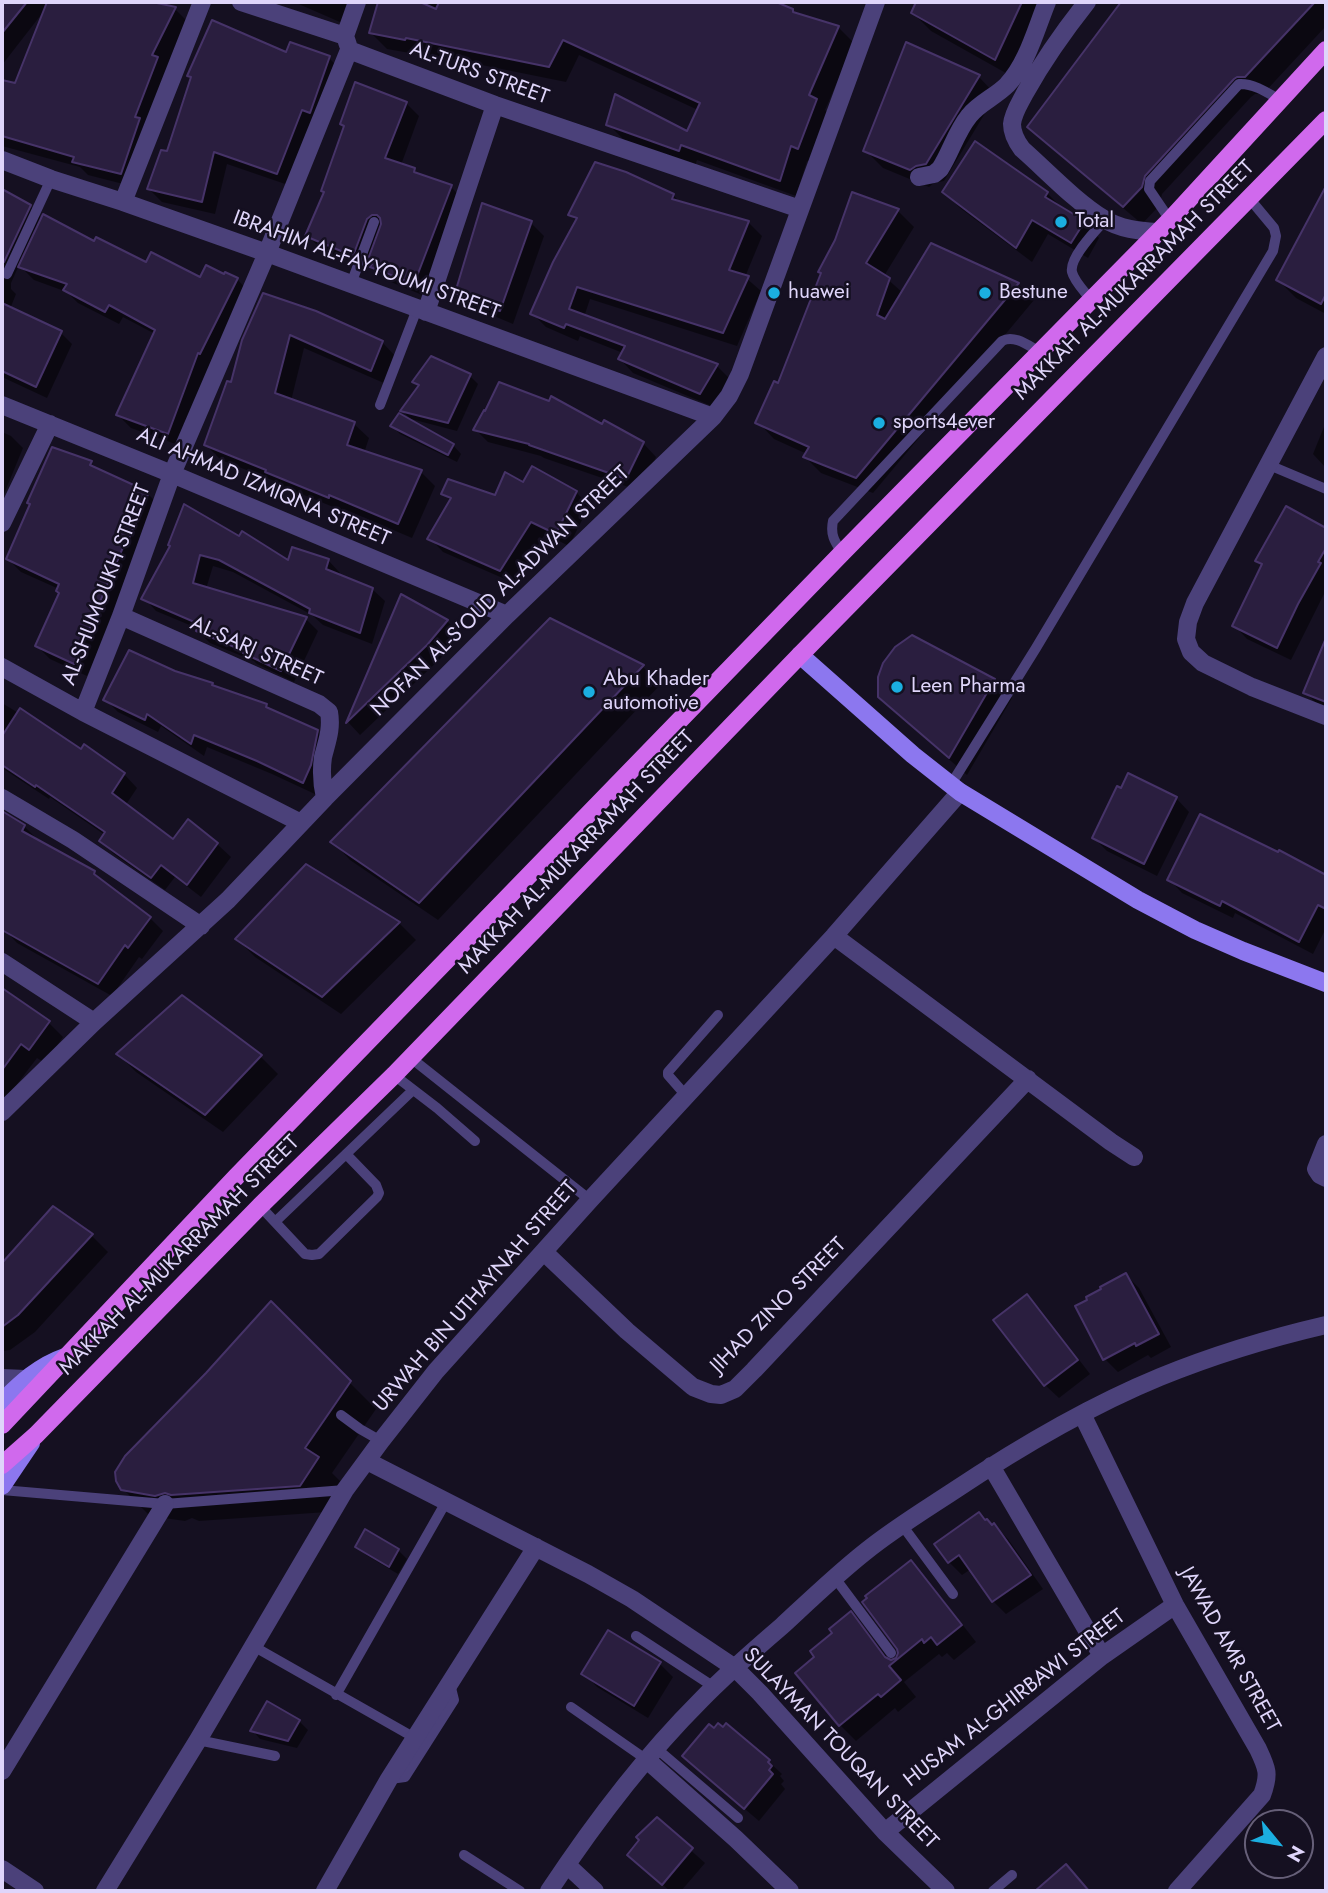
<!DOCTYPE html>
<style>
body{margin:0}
#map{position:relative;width:1328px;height:1893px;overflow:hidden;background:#151021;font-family:Jost,sans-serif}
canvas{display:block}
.frame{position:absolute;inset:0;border:4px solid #dfd5fa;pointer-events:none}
.north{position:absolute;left:1244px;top:1809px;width:70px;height:70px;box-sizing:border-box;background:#151021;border:2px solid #665f78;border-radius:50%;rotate:120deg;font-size:19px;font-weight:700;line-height:28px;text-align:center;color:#dfd5fa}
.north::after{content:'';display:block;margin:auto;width:24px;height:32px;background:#1baee0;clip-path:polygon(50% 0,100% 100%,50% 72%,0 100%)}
</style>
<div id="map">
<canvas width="1328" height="1893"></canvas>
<div class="frame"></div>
<div class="north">N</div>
</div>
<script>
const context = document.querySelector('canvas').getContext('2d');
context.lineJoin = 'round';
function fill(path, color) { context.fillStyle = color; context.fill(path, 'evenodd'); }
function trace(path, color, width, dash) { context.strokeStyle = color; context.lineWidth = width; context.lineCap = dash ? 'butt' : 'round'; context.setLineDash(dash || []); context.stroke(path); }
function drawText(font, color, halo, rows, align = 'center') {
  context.font = font + ' Jost,sans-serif'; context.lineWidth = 5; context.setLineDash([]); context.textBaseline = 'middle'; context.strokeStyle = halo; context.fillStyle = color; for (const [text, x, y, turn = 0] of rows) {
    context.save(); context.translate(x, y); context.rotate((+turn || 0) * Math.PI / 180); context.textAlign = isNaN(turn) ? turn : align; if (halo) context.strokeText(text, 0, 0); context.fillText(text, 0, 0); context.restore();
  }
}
fill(new Path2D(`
 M2 2H144L175 9 189 23 135 187 88 175 80 167 2 146V82L16 85 44 11 2 65Z
 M294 2H359L349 26Z
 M380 2H772L792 11 796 15 838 27 854 43 825 110 832 116 814 164 807 161 796 196 697 160 695 166 624 140 608 124 688 133 698 110 579 55 566 82 422 53 421 55 387 49 371 33Z
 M918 2H1048L1013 77 931 31 913 13Z
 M1123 2H1326V26L1263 94H1255L1251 97 1162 194 1159 206 1142 224 1047 144 1029 126Z
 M287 55 329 58 342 71 291 186 227 164 215 214 162 202 149 189 168 154 192 79 189 75Z
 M979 77 996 95 944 181 934 183 929 187 883 168 865 150Z
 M406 103 419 116 401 165 414 170 420 176 451 187 464 200 427 297 386 280 369 261 367 268 321 249 307 235 325 193 345 127 342 124Z
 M2 191 30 206 42 219 146 264 200 280 237 279 250 293 181 446 131 428 118 415 155 334 123 317 119 324 78 303 67 292 34 280 19 265 11 283V289L16 294 10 309 61 333 72 344 47 398 2 377Z
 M944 192 1047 193 1063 209 1084 222 1099 238 1088 258 1048 234 1032 262 960 208Z
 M673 195 681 203 748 222 762 236 745 277 761 291 737 346 590 299 584 317 717 366 730 379 714 407 633 373 620 359 623 353 580 336 578 341 546 327 532 313 577 221 570 215Z
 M853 195 898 211 914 227 884 276 903 293 931 245 1018 284 1034 300 873 493 821 473 805 457 807 454 774 439 758 422 779 385Z
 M1317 208 1326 211V314L1296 298 1278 280Z
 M531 223 544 236 513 324 470 306 457 293Z
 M264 295 382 342 396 357 386 384 304 348 291 401 354 424 369 438 364 453 421 472 435 486 412 538 344 509 343 511 282 486 277 482 221 460 206 445 232 384Z
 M470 376 478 384 457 431 411 419 402 411 420 387 415 382Z
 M1326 422V468L1313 454Z
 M392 426 453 445 461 454 457 462 400 434Z
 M603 426 643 443 656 457 640 491 544 458 541 456 488 442 475 429Z
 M2 432 11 436 23 448 2 499Z
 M91 463 100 472 148 494 161 507 87 676 50 659 37 646 61 594 59 589 21 572 8 559Z
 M524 484 576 492 589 506 569 546 545 534 514 583 443 552 430 538 451 501 443 493 496 497Z
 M1287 508 1326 530V590L1291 660 1247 639 1234 625 1263 566 1257 560Z
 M240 538 289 563 328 560 340 573 339 576 372 589 385 601 372 644 323 625 312 615 233 572 213 566 206 589 306 619 318 631 294 682 257 664 254 661 210 643 198 631 199 629 156 611 144 598 172 547Z
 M402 596 447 621 460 634 440 659 360 735 348 722Z
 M551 620 643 667 661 684 438 920 350 860 333 842Z
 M1326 642V709L1319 706 1305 692Z
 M174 673 212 685 216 689 266 706 270 710 317 731 330 745 317 795 272 774 207 747 204 756 161 726 158 732 118 712 105 699Z
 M994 680 1012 698 967 775 898 715 880 696Z
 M2 703 81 751 124 774 137 788 125 806 173 842 188 822 217 844 231 857 201 897 175 877 165 890 114 854 101 841 105 835 50 797 49 799 2 768Z
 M1176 798 1189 812 1157 876 1107 851 1094 838Z
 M2 813 24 826 37 839 94 873 107 886 150 918 163 931 142 959 139 957 112 996 17 943 2 927Z
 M1279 853 1326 877V928L1313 954 1235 913 1233 918 1182 893 1169 879 1278 855Z
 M399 923 416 940 341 1014 255 957 237 939Z
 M2 990 48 1022 63 1037 45 1063 37 1058 5 1100 2 1098Z
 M119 1055 260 1056 278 1074 223 1132 136 1072Z
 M53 1209 92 1236 108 1252 35 1332 10 1350 2 1351V1266Z
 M1126 1275 1139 1288 1171 1347 1151 1358 1148 1355 1118 1372 1105 1359Z
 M1027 1296 1040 1309 1090 1374 1059 1398 1045 1385 995 1321Z
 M271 1304 376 1409 332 1473 344 1485 327 1512 199 1521 192 1518 185 1521 150 1516 123 1489 208 1374Z
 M979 1514 993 1527 994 1525 1008 1539 1043 1589 1006 1614 993 1601 971 1569 962 1575 949 1562Z
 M366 1532 398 1550 407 1559 398 1574 366 1555 357 1547Z
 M911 1562 926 1578 976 1642 954 1660 947 1653 942 1657 939 1654 904 1682 916 1697 898 1712 895 1708 856 1741 840 1725 817 1657 851 1614 866 1630 891 1662 897 1660 900 1653Z
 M660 1664 673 1677 648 1718 597 1687 584 1673Z
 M299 1721 308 1730 297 1748 260 1739 252 1730Z
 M768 1761 782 1774 780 1776 784 1781 781 1784 785 1789 759 1821 698 1769Z
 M657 1820 705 1863 681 1891H670L642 1868Z`), '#0007');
const building = new Path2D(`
 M2 2H27L2 33Z
 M47 2H152L176 7 152 55 158 57 135 117 140 118 121 174 72 162 74 157 2 136V80L15 83Z
 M378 2H420L436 9 439 2H776L793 9V12L839 26 809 95 817 99 798 149 791 146 780 181 681 145 679 151 606 125 615 94 687 131 700 103 563 40 549 67 406 38 405 40 369 33Z
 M916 2H1022L995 60 911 13Z
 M1121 2H1315L1245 77H1237L1234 79 1145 176 1142 187 1123 207 1027 127Z
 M212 20 286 52 290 42 330 56 310 113 302 110 277 174 214 152 202 202 147 189 161 150 167 151 191 77 187 76Z
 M906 42 980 75 926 164 916 166 910 170 863 151Z
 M355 82 407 102 385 158 415 168 414 172 452 185 414 284 370 267 372 264 367 262 381 224 380 218 377 215H372L367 219 353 256 305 236 324 192 321 191 344 126 340 124Z
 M975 141 1048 192 1045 197 1085 221 1071 243 1032 220 1016 248 942 192Z
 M595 162 626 172 674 194 672 199 749 221 729 270 749 276 723 333 577 287 569 309 718 364 700 394 618 359 625 346 566 324 564 328 530 314 553 262 577 218 568 215Z
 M1326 186V294L1321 304 1276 280Z
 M2 189 31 205 4 262 2 261Z
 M852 192 899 209 866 263 890 278 877 315 885 319 931 243 1019 283 856 478 803 457 809 447 755 423 774 381 778 383 821 273 818 272 835 240Z
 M482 203 532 221 500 311 455 293Z
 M43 214 94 241 96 237 146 262 151 252 200 277 206 265 224 274 225 272 238 278 200 354 198 353 168 434 116 415 155 330 109 305 105 312 63 290 67 284 18 267Z
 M263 293 316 311 383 341 371 371 290 335 275 393 355 422 347 445 422 470 398 524 329 495V498L265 472 266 470 204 445 227 381 231 382 242 340Z
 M2 303 62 331 36 387 2 371Z
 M431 356 471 374 448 423 400 411 419 385 412 382Z
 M499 382 549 401 551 396 602 424 604 420 644 442 626 479 529 445V444L473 430 484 410 485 411Z
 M399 413 454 444 448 455 390 426Z
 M52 447 92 461 90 465 149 492 126 545H124L94 616H95L74 664 35 646 59 593 56 591 59 584 6 559 30 504 27 503Z
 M532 466 577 491 556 534 531 522 500 571 427 539 451 498 441 494 448 479 495 495 505 472 523 482Z
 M184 504 239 536 242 531 288 560 292 547 329 559 326 569 373 588 360 633 309 613 310 609 219 560 200 555 193 583 307 617 281 671 243 653 244 651 196 631 199 624 141 599 170 546 168 545Z
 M1286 506 1326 528V548L1318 562 1321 563 1298 604 1277 648 1232 626 1262 564 1255 561Z
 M401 594 448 620 427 645 346 723Z
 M550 618 644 665 419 903 330 842Z
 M912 635 995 679 949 758 878 697V677L883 663 895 647Z
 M1326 638V702L1303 693Z
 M129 650 175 671 213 683 212 685 267 704 266 707 318 730 311 765 303 783 257 761 194 735 191 744 147 714 145 720 103 700Z
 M20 708 81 749 84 744 125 773 112 793 173 839 188 819 218 843 187 885 161 865 151 878 99 841 105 832 36 785 35 787 2 765V736Z
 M1128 773 1177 797 1144 864 1092 838 1117 786 1121 788Z
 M2 811 25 825 22 831 95 871 94 874 151 917 128 948 125 945 98 984 2 930Z
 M1200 814 1278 852 1279 850 1326 875V909L1318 905 1299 942 1222 901 1220 906 1167 880Z
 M306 864 400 922 322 997 235 939Z
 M2 988 50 1021 29 1050 21 1044 2 1070Z
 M182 995 262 1055 205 1115 116 1054Z
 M53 1206 93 1234 18 1315 2 1327V1263Z
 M1126 1273 1159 1334 1136 1346 1135 1343 1103 1360 1075 1306 1087 1300 1086 1297 1101 1289 1100 1287Z
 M1027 1294 1078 1360 1044 1386 993 1320Z
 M271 1301 351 1381 305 1448 319 1457 300 1486 171 1495 165 1493 155 1496 121 1490 116 1481 115 1472 125 1456 206 1373Z
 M979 1512 985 1520 987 1519 992 1525 994 1523 1031 1575 992 1602 959 1555 948 1563 934 1544Z
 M365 1529 399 1549 389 1567 355 1547Z
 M911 1560 962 1625 937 1645 931 1637 924 1643 922 1639 889 1666 901 1680 881 1697 878 1694 839 1726 795 1673 814 1657 810 1651 832 1633 829 1629 851 1611 885 1657 891 1660 896 1658 898 1653 897 1649 862 1602 867 1598 865 1596Z
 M608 1630 661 1662 634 1706 581 1674Z
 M267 1701 300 1720 288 1741 250 1731Z
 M718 1723 723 1727 726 1723 770 1760 768 1762 772 1766 769 1770 773 1774 744 1809 682 1756 709 1724 714 1728Z
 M657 1817 693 1848 662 1885 627 1855 639 1840 636 1837Z
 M1066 1864 1089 1891H1035Z`);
fill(building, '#2a1e3f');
trace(building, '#463368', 2);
trace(new Path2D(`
 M1170 220 1149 189 1150 181 1239 84C1253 83 1268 93 1280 100
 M7 274 51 179
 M351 284 374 222
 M1091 300C1085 292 1074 281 1072 272 1069 258 1096 230 1105 220
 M380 405 417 309
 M1269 465 1326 489
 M842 553C835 542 830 535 833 521L1002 341C1014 334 1029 346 1040 352
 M950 786 1036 648 1273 251 1276 236 1274 228 1249 198
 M411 1058 590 1200
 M394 1075 437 1108 475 1141
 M688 1093 682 1091 668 1075V1072L718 1015
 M260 1206 305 1254 312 1255 319 1254 377 1197 379 1193 376 1185 346 1154
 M275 1222 413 1090
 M341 1415 360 1429 381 1441
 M2 1490 165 1504 345 1490
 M902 1525 953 1594
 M835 1578 891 1653
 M636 1636 714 1687
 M253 1646 415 1738
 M336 1695 446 1502
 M571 1707 647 1760
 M198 1740 275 1756
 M656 1748 738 1818
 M390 1779 405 1777 454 1700 450 1684
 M464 1855 520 1891
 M993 1891 1012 1875`), '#4b417a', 10);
trace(new Path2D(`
 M241 2 345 36
 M1087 2C1064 31 1043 61 1025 93 1020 103 1013 113 1012 124 1012 134 1016 141 1022 149 1047 171 1076 202 1104 219 1120 229 1139 231 1157 232
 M348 45 345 36 357 2
 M349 50 495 105 800 209
 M2 160 51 179 123 202 267 253 713 417
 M919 177 934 174 940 169C951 152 956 132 969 116 979 103 995 97 1007 85 1027 64 1036 29 1047 2
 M123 202 202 2
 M426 312 495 105
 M1326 356 1195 603 1188 622 1186 639 1191 652 1203 663 1252 687 1326 716
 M2 405 172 474 507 615
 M2 523 50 424
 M121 616 319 704 329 712C332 729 327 741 323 757 321 771 322 785 325 798
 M2 667 83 712 301 823
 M83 712 121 616 172 474 267 253 349 50
 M2 798 73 840 201 926
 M834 936 1111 1142 1134 1157
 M2 962 94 1022
 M2 1112 94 1022 228 900 325 798 507 615 713 417 729 396 740 374 876 2
 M1326 1144 1316 1169 1320 1175 1326 1178
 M544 1252 627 1331 693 1387 711 1394 721 1395 735 1389 754 1370 1028 1079
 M2 1378 25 1379
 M1082 1414 1175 1605 1258 1749C1267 1768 1270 1774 1262 1795L1177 1891
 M367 1461 588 1574 632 1599 735 1668 760 1693 885 1832 946 1891
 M991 1466 1102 1656
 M647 1760 736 1839 790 1891
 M2 1771 165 1504
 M885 1832 1102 1656 1175 1605
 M567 1865 595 1891
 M2 1869 35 1891
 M105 1891 198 1740 345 1490 381 1441 436 1371 590 1200 834 936 960 792
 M325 1891 389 1779 536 1547
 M549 1891C592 1826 645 1756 700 1701 726 1674 754 1650 782 1626 809 1601 836 1575 865 1552 892 1530 923 1511 952 1492 1018 1448 1087 1407 1160 1377 1214 1355 1270 1338 1326 1325`), '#4b417a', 18);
trace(new Path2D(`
 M800 655 913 755 960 792 1138 900 1195 930 1243 951 1326 983
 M2 1402C21 1383 39 1366 65 1357
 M2 1486 31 1443`), '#8c77ef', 18);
trace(new Path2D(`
 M2 1425 236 1177 842 553 1170 220 1326 50
 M2 1465 36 1435 260 1206 394 1075 800 655 1326 120`), '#d069ed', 18);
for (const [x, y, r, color] of [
 [1061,222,7,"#1baee0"],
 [774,293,7,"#1baee0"],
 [985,293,7,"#1baee0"],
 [879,423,7,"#1baee0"],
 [897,687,7,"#1baee0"],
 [589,692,7,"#1baee0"]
]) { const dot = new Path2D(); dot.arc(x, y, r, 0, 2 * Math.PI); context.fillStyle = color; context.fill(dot); trace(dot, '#151021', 2.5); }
drawText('21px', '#dfd5fa', '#151021', [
 ["AL-TURS STREET",479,74,20],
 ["IBRAHIM AL-FAYYOUMI STREET",366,266,20],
 ["MAKKAH AL-MUKARRAMAH STREET",1135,281,-45],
 ["ALI AHMAD IZMIQNA STREET",263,488,23],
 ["AL-SHUMOUKH STREET",107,585,-69],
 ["NOFAN AL-S'OUD AL-ADWAN STREET",501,592,-44],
 ["AL-SARJ STREET",256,652,24],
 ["MAKKAH AL-MUKARRAMAH STREET",577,853,-46],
 ["MAKKAH AL-MUKARRAMAH STREET",180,1256,-45],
 ["URWAH BIN UTHAYNAH STREET",476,1297,-49],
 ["JIHAD ZINO STREET",779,1306,-45],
 ["JAWAD AMR STREET",1229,1650,61],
 ["HUSAM AL-GHIRBAWI STREET",1015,1699,-38],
 ["SULAYMAN TOUQAN STREET",840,1749,46]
]);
drawText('21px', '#dfd5fa', '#151021', [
 ["Total",1075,222],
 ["huawei",788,293],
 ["Bestune",999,293],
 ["sports4ever",893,423],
 ["Abu Khader",603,680],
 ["automotive",603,704],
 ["Leen Pharma",911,687]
], 'left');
</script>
